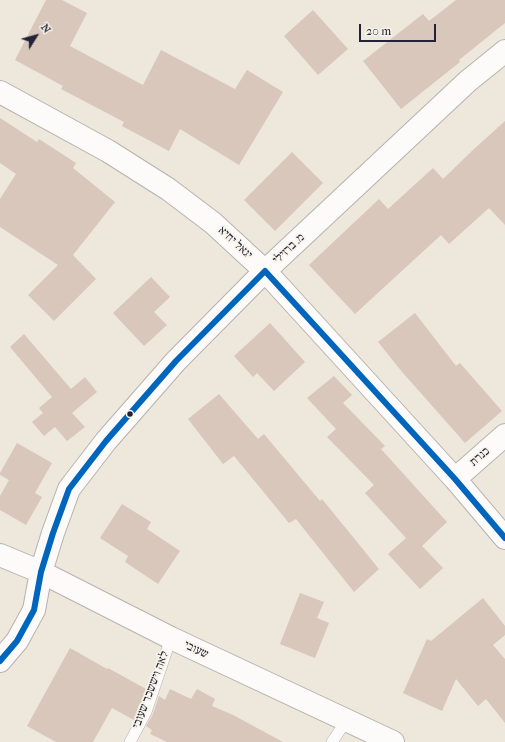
<!DOCTYPE html>
<meta charset="utf-8">
<style>
body{margin:0}
#map{position:relative;width:505px;height:742px;overflow:hidden;background:#eee7dc;font-family:"IM FELL French Canon",serif}
canvas{display:block}
.north{position:absolute;left:16px;top:16px;width:40px;height:40px;-webkit-text-stroke:3px #f7f3e8;paint-order:stroke;rotate:53deg;font-size:11px;font-weight:700;line-height:16px;text-align:center;color:#22223b}
.north::after{content:'';display:block;margin:auto;width:14px;height:18px;background:#22223b;clip-path:polygon(50% 0,100% 100%,50% 72%,0 100%)}
.scale{position:absolute;left:359px;top:24px;width:77px;height:18px;box-sizing:border-box;border:2px solid #22223b;border-top:0;padding-left:5px;font-size:12px;line-height:14px;white-space:nowrap;color:#22223b;-webkit-text-stroke:3px #f7f3e8;paint-order:stroke}
</style>
<div id="map">
<canvas width="505" height="742"></canvas>
<div class="north">N</div>
<div class="scale">20 m</div>
</div>
<script>
const context = document.querySelector('canvas').getContext('2d');
context.lineJoin = 'round';
function fill(path, color) { context.fillStyle = color; context.fill(path, 'evenodd'); }
function trace(path, color, width, dash) { context.strokeStyle = color; context.lineWidth = width; context.lineCap = dash ? 'butt' : 'round'; context.setLineDash(dash || []); context.stroke(path); }
function drawText(font, color, halo, rows, align = 'center') {
  context.font = font + ' "IM FELL French Canon","Frank Ruhl Libre",serif'; context.lineWidth = 3.5; context.setLineDash([]); context.textBaseline = 'middle'; context.strokeStyle = halo; context.fillStyle = color; for (const [text, x, y, turn = 0] of rows) {
    context.save(); context.translate(x, y); context.rotate((+turn || 0) * Math.PI / 180); context.textAlign = isNaN(turn) ? turn : align; if (halo) context.strokeText(text, 0, 0); context.fillText(text, 0, 0); context.restore();
  }
}
fill(new Path2D(`
 M46 0H62L87 13 70 46 143 85 161 50 235 89 247 70 283 92 239 165 180 129 169 151 122 126 124 122 61 89 63 86 15 60Z
 M456 0H505V23L459 60 460 62 401 109 363 61 423 14 429 21Z
 M313 10 348 49 318 75 284 36Z
 M0 118 37 142 39 139 76 163 73 168 115 202 73 255 96 279 54 321 28 295 58 265 0 227V199L16 174 0 163Z
 M505 121V225L489 208 449 244 441 235 355 314 309 265 379 199 388 209 433 168 443 179 473 150Z
 M292 152 323 183 275 231 244 200Z
 M151 277 170 297 154 312 167 325 144 346 113 313Z
 M415 313 456 366 460 363 502 411 465 443 403 373 378 342Z
 M270 323 305 362 274 391 257 373 253 377 234 356Z
 M24 334 71 389 85 377 97 392 72 413 85 427 67 441 55 427 44 436 32 422 43 413 39 408 52 397 10 347Z
 M334 376 352 395 343 403 385 446 381 449 447 522 422 546 443 568 420 589 388 554 406 538 365 493 374 485 327 437 336 429 307 398Z
 M219 394 258 439 264 434 320 501 322 499 379 569 354 592 296 519 289 523 234 456 223 464 188 419Z
 M17 443 52 463 35 493 42 497 26 525 0 510V496L9 480 0 475V473Z
 M122 504 151 522 147 529 180 551 158 584 125 562 128 556 100 538Z
 M300 593 324 602 317 618 329 623 315 658 280 644Z
 M483 598 505 626V635L493 645 505 659V723L486 699 478 706 456 679 442 711 403 693 427 639 431 641Z
 M70 648 107 669 108 668 146 689 140 709 134 720 112 708 93 742H56L27 726Z
 M170 689 191 699 197 689 215 699 212 706 233 715 283 742H167L150 734 152 730 146 726 153 714 159 696 165 700Z`), '#d8c7ba');
const service = new Path2D(`
 M130 742 146 712 171 638
 M332 742 346 721`);
const minor = new Path2D(`
 M0 92 108 151 168 189 213 223 265 271 455 479 505 538
 M455 479 505 435
 M0 555 41 572 171 638 393 742
 M0 661 17 641 34 610 41 572 53 533 69 489 106 441 176 361 265 271 468 81 505 51`);
trace(service, '#b7b2ae', 12);
trace(minor, '#b7b2ae', 24);
trace(service, '#fcfbfa', 11);
trace(minor, '#fcfbfa', 22);
trace(new Path2D(`
 M0 661 17 641 34 610 41 572 53 533 69 489 106 441 176 361 265 271 455 479 505 538`), '#0065bd', 6);
for (const [x, y, r, color] of [
 [130,414,3.5,"#22223b"]
]) { const dot = new Path2D(); dot.arc(x, y, r, 0, 2 * Math.PI); context.fillStyle = color; context.fill(dot); trace(dot, '#f7f3e8', 1.5); }
drawText('12px', '#22223b', '#f7f3e8', [
 ["יגאל יחיא",235,243,43],
 ["מ. ברזילי",289,249,-43],
 ["כנרת",480,457,-42],
 ["שעובי",196,650,25],
 ["לאה ויששכר שעובי",151,690,-69]
]);
</script>
